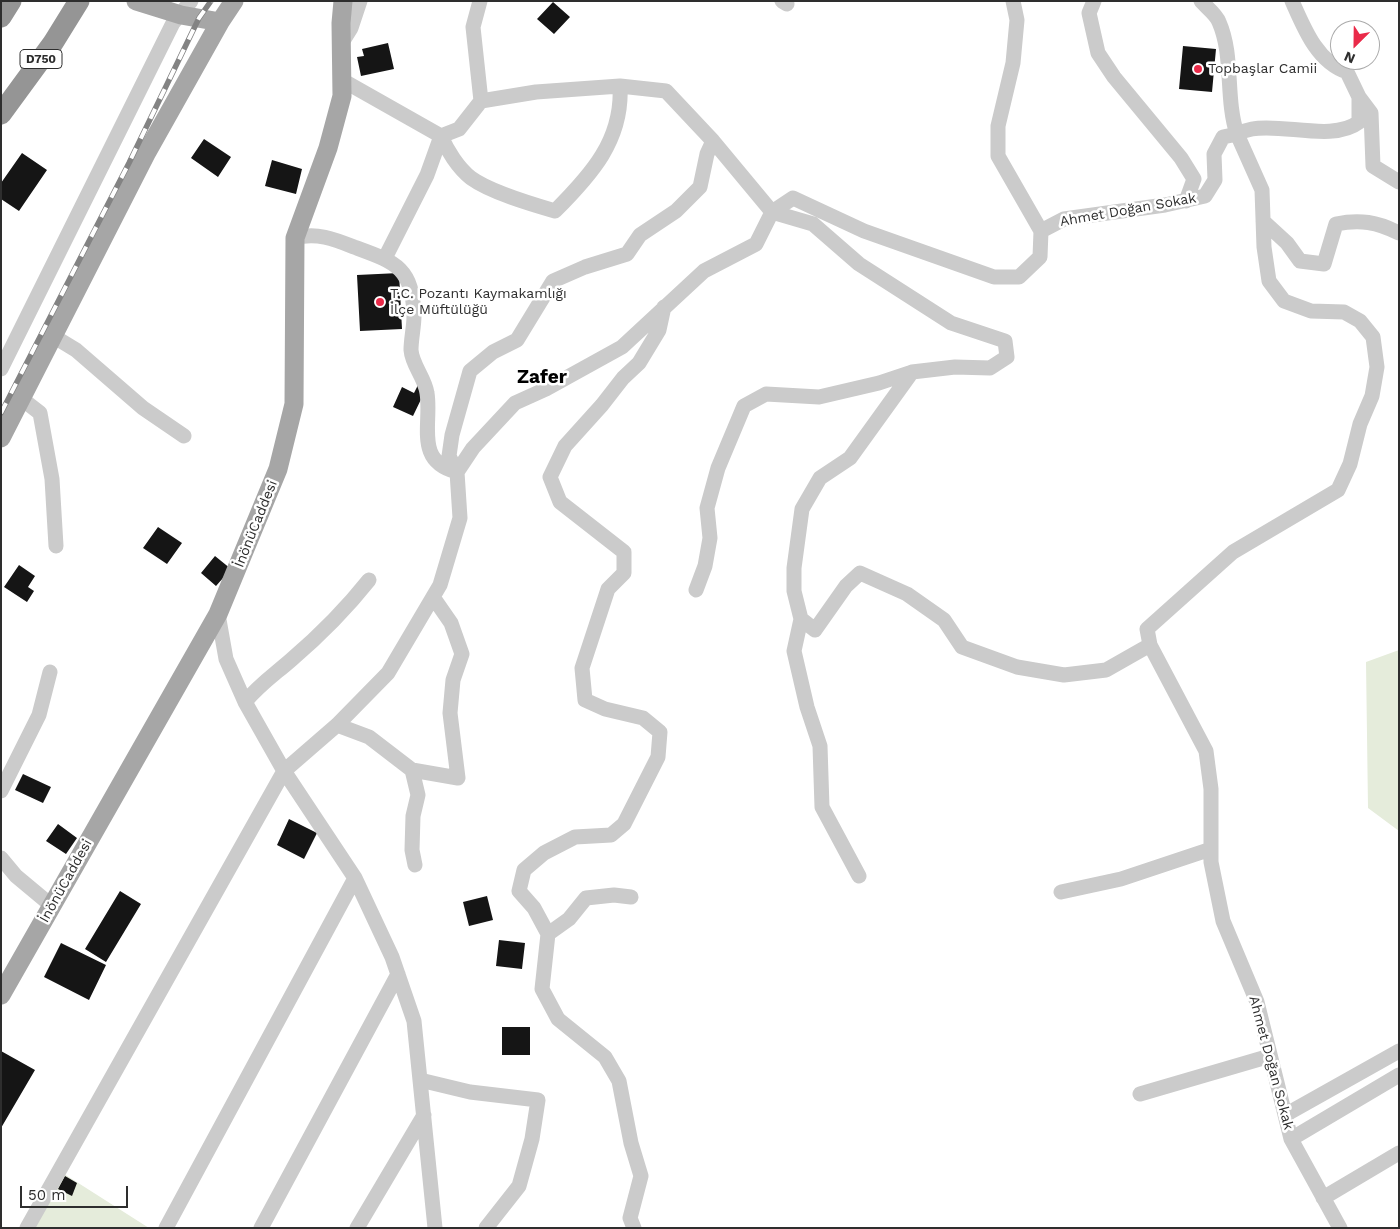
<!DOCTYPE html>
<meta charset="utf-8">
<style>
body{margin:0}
#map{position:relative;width:1400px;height:1229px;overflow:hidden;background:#fff;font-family:"Work Sans",sans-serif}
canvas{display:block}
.frame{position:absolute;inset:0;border:2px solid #2e2e2e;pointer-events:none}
.north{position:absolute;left:1330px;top:20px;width:50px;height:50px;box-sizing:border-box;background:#fff;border:1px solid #ababab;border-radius:50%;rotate:203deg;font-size:14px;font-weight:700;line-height:20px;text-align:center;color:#2e2e2e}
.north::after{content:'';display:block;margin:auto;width:18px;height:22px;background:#ea2a49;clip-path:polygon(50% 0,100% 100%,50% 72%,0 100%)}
.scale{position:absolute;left:20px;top:1186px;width:108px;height:22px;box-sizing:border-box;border:2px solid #2e2e2e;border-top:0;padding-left:6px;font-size:15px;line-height:18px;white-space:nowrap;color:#2e2e2e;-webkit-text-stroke:4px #fff;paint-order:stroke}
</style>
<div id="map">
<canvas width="1400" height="1229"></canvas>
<div class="frame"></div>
<div class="north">N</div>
<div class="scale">50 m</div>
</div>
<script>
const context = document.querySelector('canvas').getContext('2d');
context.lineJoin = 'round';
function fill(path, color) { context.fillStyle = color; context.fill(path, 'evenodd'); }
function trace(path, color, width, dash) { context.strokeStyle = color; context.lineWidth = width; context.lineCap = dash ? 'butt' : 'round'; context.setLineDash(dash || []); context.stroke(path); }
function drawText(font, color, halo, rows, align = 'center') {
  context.font = font + ' "Work Sans",sans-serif'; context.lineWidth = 5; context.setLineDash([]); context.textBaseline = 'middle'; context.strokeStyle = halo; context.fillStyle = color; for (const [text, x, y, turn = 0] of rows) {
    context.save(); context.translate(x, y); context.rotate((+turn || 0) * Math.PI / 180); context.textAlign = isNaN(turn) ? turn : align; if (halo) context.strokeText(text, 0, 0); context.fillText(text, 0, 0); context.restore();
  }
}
fill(new Path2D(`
 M1399 650V831L1368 808 1366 662Z
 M61 1172 149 1228H30Z`), '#e5ecdb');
fill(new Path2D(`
 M553 2 570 17 554 34 537 19Z
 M388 43 394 69 361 76 357 57 364 56 362 49Z
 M1183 46 1216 49 1212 92 1179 89Z
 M204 139 231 157 218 177 191 158Z
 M22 153 47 170 19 211 1 199V183Z
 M272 160 302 169 296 194 265 186Z
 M399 273 402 329 360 331 357 275Z
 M418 385 426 389 413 416 393 407 402 387 414 393Z
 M158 527 182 543 167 564 143 548Z
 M215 556 231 569 216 586 201 573Z
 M19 565 35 576 28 587 34 591 27 602 4 587Z
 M23 774 51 787 43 803 15 790Z
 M289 819 317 833 304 859 277 845Z
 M58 824 77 838 66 854 46 841Z
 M120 891 141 904 106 962 85 949Z
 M487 896 493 920 469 926 463 902Z
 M499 940 525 943 522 969 496 966Z
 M61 943 106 965 89 1000 44 977Z
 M502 1027H530V1055H502Z
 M1 1051 35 1070 1 1128Z
 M65 1176 77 1183 72 1196 58 1189Z`), '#151515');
trace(new Path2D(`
 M480 1 473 27 481 101
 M782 1 787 4
 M1094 1 1089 13 1098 53 1114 77 1181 158 1194 179 1186 201
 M1201 1C1206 7 1216 14 1219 22 1234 56 1225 98 1237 134 1241 132 1247 130 1252 129 1283 123 1333 142 1359 122V97L1347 72C1317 62 1304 28 1292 1
 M341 44 351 28 360 1
 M342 80 441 136 459 129 481 101 536 92 620 86 666 91 713 141 772 212 813 224 859 264 951 323 1005 341 1007 357 990 368 955 367 912 372 879 383 819 397 766 394 744 406 718 468 707 508 710 538 705 566 696 590
 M1359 97 1371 113 1373 166 1399 182
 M441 136C447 150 458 168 471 178 490 192 531 204 555 211 591 175 623 140 620 86
 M1263 221 1287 243 1300 261 1324 264 1336 224C1360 219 1377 222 1399 233
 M1041 231 1064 219 1165 205 1205 196 1215 180 1214 154 1223 137 1237 134 1262 190 1264 247 1269 281 1284 301 1311 311 1344 312 1360 321 1373 337 1377 367 1372 396 1360 424 1350 464 1338 490 1233 552 1147 629 1150 645 1206 751 1211 789V862L1223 921 1257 1002 1291 1139 1340 1228
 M295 238C316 232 334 239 354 247 395 262 413 267 414 316 414 327 411 339 411 350 412 365 425 378 427 393 432 424 414 461 457 472L449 456 452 435 470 371 493 352 517 340 553 281 585 267 627 254 640 235 676 211 700 187 707 154 713 141
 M385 258 427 175 441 136
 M53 336 76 350 143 408 184 436
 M1 369 173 23 191 1
 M912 372 850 458 820 478 802 509 794 568V591L801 619 815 630 846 586 860 573 907 594 944 620 962 647 1017 667 1064 675 1106 670 1150 645
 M22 399 40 413 52 479 56 546
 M218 614 226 659 245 702 284 771 355 878 392 957 414 1021 435 1228
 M801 619 794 651 807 707 820 746 822 807 859 876
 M245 702C259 685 275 674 291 660 319 636 346 609 369 580
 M337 725 369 737 412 770 458 778 450 713 453 680 462 654 451 623 433 597
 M412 770 418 795 413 816 412 850 415 865
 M1 791 39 715 50 672
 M1 858 16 876 52 906
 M1061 892 1121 879 1211 849
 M548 934 569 919 586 898 614 895 631 897
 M420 1080 470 1092 538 1100 532 1139 519 1186 486 1228
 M1140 1094 1270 1056
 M1285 1115 1399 1051
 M1291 1139 1399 1075
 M1323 1198 1399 1153
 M27 1228 284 771 337 725 388 673 440 585 460 518 457 472 473 448 515 403 546 389 622 347 704 271 756 244 772 212 793 198 864 231 994 277H1019L1040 257 1041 231 998 156V126L1013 63 1017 20 1013 1
 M166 1228 355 878
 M261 1228 398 974
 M357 1228 424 1115
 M634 1228 630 1218 641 1176 631 1143 619 1081 605 1057 558 1019 542 989 548 934 534 908 519 891 524 870 544 853 575 837 611 835 624 824 658 757 660 732 643 718 605 709 585 700 582 668 608 589 624 573V552L560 502 550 477 565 446 602 405 623 378 639 363 659 330 664 307`), '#cbcbcb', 15);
trace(new Path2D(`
 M136 1 181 15 220 22
 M1 438 147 152 220 22 234 1
 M1 995 218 614 278 469 294 404 295 238 328 148 342 96 341 23 343 1`), '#a6a6a6', 19);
trace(new Path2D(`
 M1 17 11 1
 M1 114 53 43 79 1`), '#959595', 21);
const rail = new Path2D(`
 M1 413 129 163 199 18 211 1`);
trace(rail, '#838383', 5.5);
trace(rail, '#fff', 4, [11]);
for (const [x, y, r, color] of [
 [1198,69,5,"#ea2a49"],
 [380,302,5,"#ea2a49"]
]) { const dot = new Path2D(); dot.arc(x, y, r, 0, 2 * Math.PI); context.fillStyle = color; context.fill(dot); trace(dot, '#fff', 2); }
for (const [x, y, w] of [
 [41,59,42]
]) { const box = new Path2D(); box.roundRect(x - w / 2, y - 9.5, w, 19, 4); context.fillStyle = '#fff'; context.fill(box); trace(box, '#2e2e2e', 1); }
drawText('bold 12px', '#2e2e2e', null, [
 ["D750",41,59]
]);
drawText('14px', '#2e2e2e', '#fff', [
 ["Topbaşlar Camii",1208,69],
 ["T.C. Pozantı Kaymakamlığı",390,294],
 ["İlçe Müftülüğü",390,310]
], 'left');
drawText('14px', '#2e2e2e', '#fff', [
 ["Ahmet Doğan Sokak",1128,210,-10],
 ["İnönüCaddesi",256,524,-68],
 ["İnönüCaddesi",66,881,-61],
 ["Ahmet Doğan Sokak",1271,1063,75]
]);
drawText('bold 19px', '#000', '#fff', [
 ["Zafer",542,377]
]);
</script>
